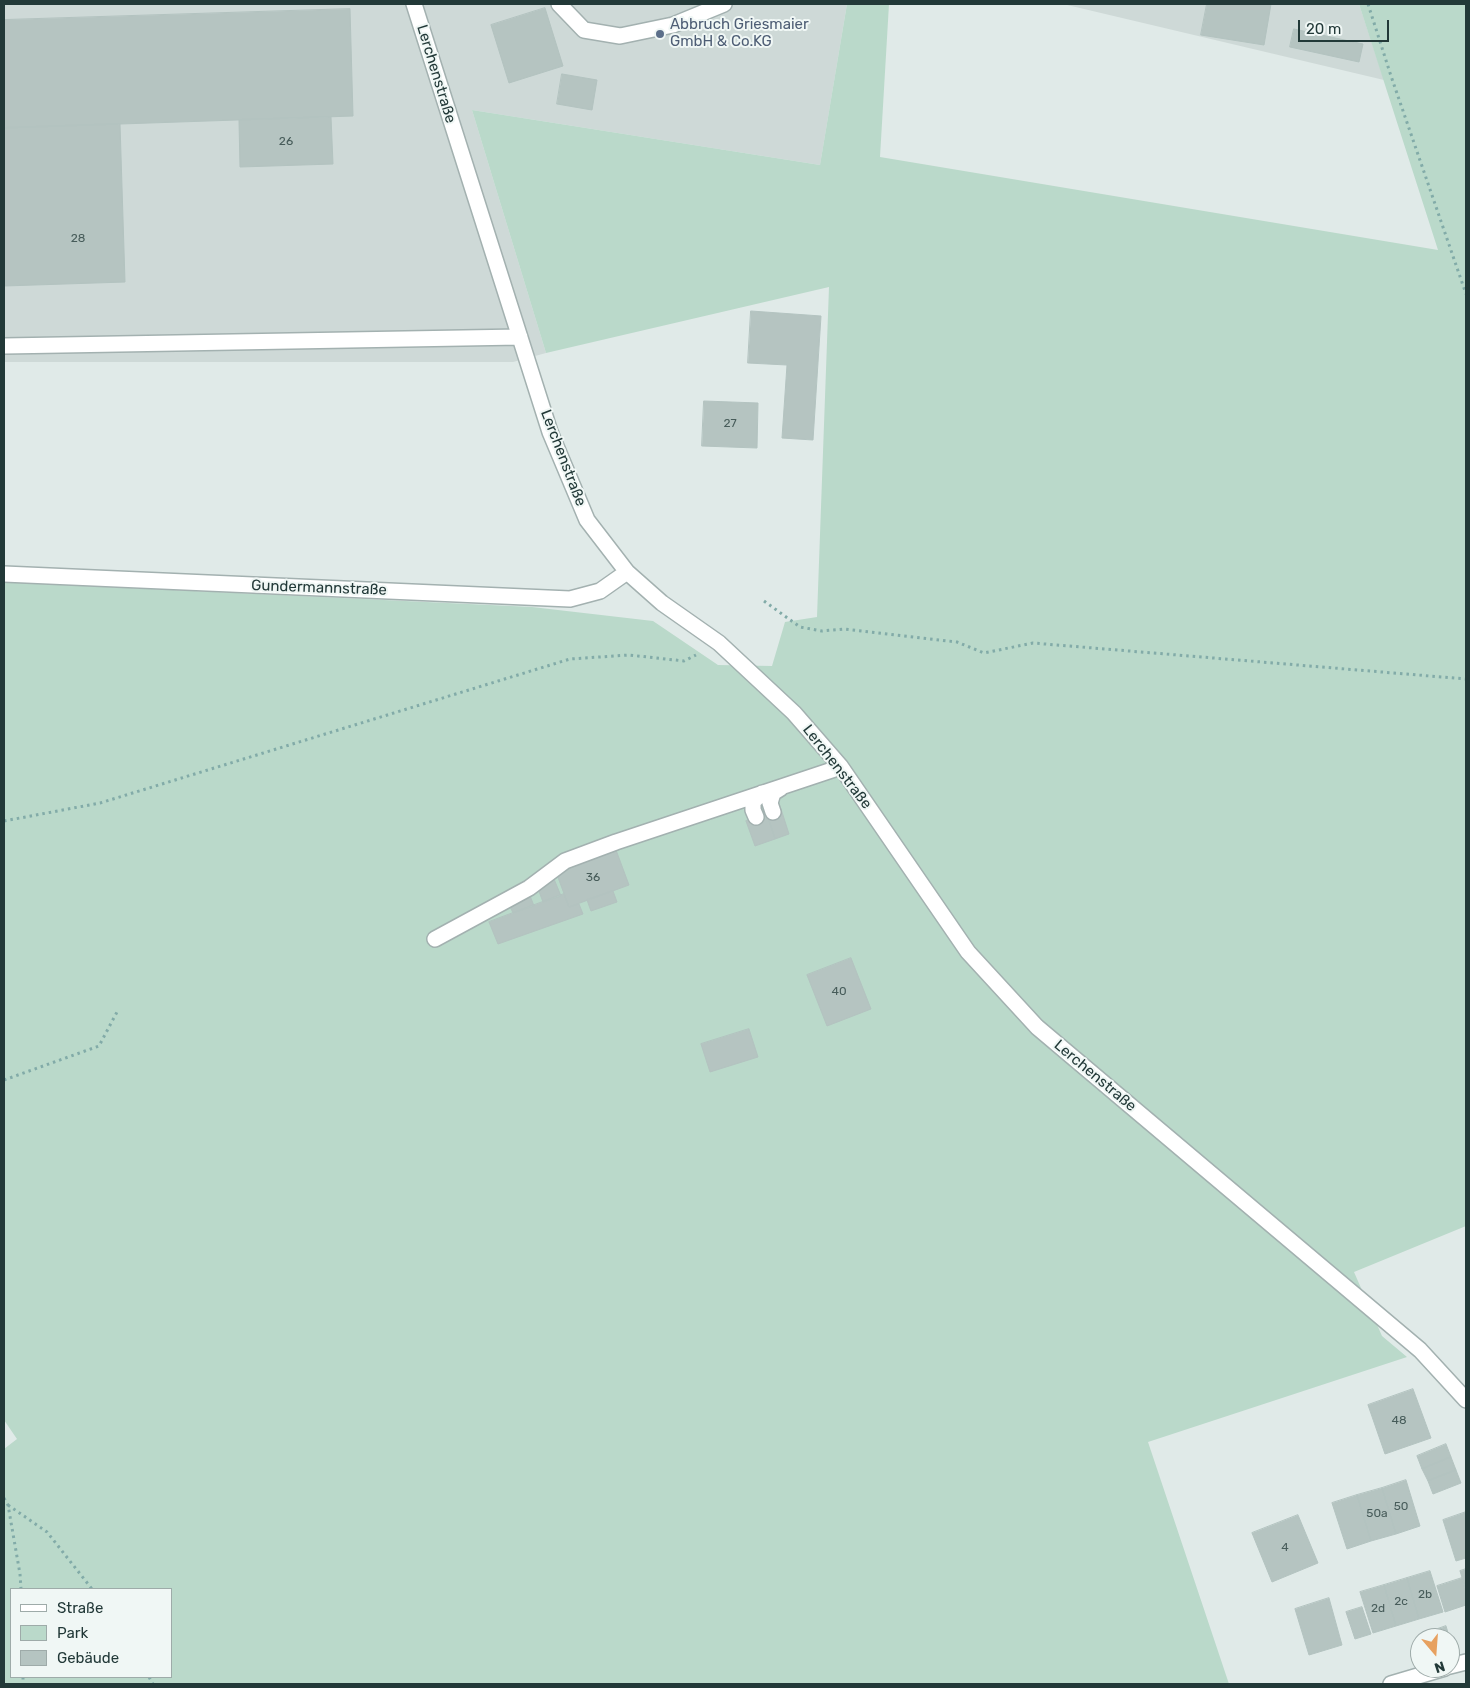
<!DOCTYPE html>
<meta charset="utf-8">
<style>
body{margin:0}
#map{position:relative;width:1470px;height:1688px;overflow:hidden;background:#e0eae8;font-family:Rubik,sans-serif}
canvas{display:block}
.frame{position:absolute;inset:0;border:5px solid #223938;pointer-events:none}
.legend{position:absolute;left:10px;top:1588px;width:162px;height:90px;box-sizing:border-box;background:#f0f7f5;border:1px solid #9eaba9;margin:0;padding:6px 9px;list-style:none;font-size:15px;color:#223938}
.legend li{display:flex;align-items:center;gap:10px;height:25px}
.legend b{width:25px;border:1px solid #9eaba9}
.north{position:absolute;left:1410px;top:1628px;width:50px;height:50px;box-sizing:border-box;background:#f0f7f5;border:1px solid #9eaba9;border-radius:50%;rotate:162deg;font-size:14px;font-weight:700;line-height:20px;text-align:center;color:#223938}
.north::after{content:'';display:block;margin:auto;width:18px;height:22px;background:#e7a160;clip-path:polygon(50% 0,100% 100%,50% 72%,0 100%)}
.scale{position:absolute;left:1298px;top:20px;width:91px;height:22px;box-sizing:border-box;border:2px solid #223938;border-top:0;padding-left:6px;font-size:15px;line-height:18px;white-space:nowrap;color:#223938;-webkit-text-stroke:4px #f0f7f5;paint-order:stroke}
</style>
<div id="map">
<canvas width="1470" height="1688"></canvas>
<div class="frame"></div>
<ul class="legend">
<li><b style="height:6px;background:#fff"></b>Straße</li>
<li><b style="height:14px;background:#bad9ca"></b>Park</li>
<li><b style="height:14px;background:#b5c4c1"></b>Gebäude</li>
</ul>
<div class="north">N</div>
<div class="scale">20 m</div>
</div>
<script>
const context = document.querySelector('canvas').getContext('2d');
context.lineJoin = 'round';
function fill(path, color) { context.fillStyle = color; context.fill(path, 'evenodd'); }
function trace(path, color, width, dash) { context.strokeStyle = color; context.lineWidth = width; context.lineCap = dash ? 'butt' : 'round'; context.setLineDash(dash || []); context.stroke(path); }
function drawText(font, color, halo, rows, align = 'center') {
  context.font = font + ' Rubik,sans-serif'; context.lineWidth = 4; context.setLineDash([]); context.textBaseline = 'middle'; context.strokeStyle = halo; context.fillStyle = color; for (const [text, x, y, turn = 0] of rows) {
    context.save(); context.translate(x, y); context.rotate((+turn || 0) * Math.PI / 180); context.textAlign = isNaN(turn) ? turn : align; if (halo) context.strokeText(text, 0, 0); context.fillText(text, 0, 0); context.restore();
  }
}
fill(new Path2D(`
 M4 4H847L820 165 472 110 546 353 513 362H4Z
 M1063 4H1359L1384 80Z`), '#ced9d7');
fill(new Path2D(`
 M847 4H889L880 157 1438 250 1359 4H1466V1226L1354 1272 1382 1336 1407 1357 1148 1442 1229 1684H4V1449L17 1439 4 1420V582L532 607 653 621 718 665 772 666 785 622 817 617 829 287 546 353 472 110 820 165ZM11 1589H171V1677H11Z`), '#bad9ca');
const building = new Path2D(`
 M1207 4H1271L1264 45 1201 35Z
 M545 8 563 66 509 83 491 25Z
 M350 9 353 116 4 128V20Z
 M1294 29 1363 44 1359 62 1290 47Z
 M562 74 597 80 592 110 557 104Z
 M331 117 333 164 240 167 239 120Z
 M120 124 125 282 4 286V128Z
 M751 311 821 316 813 440 782 438 787 365 748 363Z
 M704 401 758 403 757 448 702 446Z
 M781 809 789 834 775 839 767 814Z
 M767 814 775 839 755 846 746 821Z
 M616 850 629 885 569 907 556 872Z
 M554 879 561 896 543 902 537 886Z
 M613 891 617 902 591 911 587 900Z
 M529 893 534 906 513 913 508 902Z
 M564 894 569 907 579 904 583 914 498 944 489 922Z
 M851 958 871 1009 827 1026 807 975Z
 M749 1029 758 1057 710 1072 701 1044Z
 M1413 1389 1431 1438 1385 1454 1368 1405Z
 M1446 1444 1451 1457 1422 1469 1417 1456Z
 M1451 1457 1456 1470 1428 1481 1422 1469Z
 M1456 1470 1461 1483 1433 1494 1428 1481Z
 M1406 1480 1420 1526 1396 1534 1382 1488Z
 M1382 1488 1396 1534 1371 1541 1357 1495Z
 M1357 1495 1371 1541 1347 1549 1332 1503Z
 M1466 1512V1558L1456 1561 1443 1520Z
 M1298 1515 1318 1563 1272 1582 1252 1533Z
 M1466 1569V1590L1460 1571Z
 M1430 1571 1443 1612 1419 1619 1407 1578Z
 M1407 1578 1419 1619 1396 1626 1384 1585Z
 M1462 1578 1466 1592V1605L1445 1612 1437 1586Z
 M1384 1585 1396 1626 1373 1633 1360 1592Z
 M1329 1598 1342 1645 1309 1655 1295 1609Z
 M1362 1607 1371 1634 1355 1639 1346 1612Z
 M1446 1626 1449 1636 1434 1638 1432 1631Z`);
fill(building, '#b5c4c1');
trace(building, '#b3c3c0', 1);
const minor = new Path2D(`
 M414 4 550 432 587 520 627 572 662 603 719 643 794 713 841 767 968 952 1037 1027 1420 1350 1466 1400
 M559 4 584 30 620 36 673 25 724 4
 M4 346 520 337
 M4 574 570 599 600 591 627 572
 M773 812 770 803 773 793 781 788
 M756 817 753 810V802L762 793
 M435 939 529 888 565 861 616 842 841 767
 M1450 1666 1466 1662
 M1391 1684 1445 1668`);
trace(minor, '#a3b1b0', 18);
trace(new Path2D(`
 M1368 4 1391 76 1466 294
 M764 601 800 627 822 631 844 629 957 642 984 653 1033 643 1466 679
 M4 821 100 803 570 659 629 655 684 661 696 655
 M4 1080 99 1046 117 1012
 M4 1498 8 1505 20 1574 21 1589
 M8 1505 47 1532 92 1589
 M23 1677V1684
 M149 1677 153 1684`), '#82aba8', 3, [2.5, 4]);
trace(minor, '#fff', 15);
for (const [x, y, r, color] of [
 [660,34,5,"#5c6f8a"]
]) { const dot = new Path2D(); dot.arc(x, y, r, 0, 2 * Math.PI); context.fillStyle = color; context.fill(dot); trace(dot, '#f0f7f5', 2); }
drawText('12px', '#475c5a', null, [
 ["26",286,142],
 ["28",78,239],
 ["27",730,424],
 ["36",593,878],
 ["40",839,992],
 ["48",1399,1421],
 ["50",1401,1507],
 ["50a",1377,1514],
 ["4",1285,1548],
 ["2b",1425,1595],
 ["2c",1401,1602],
 ["2d",1378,1609]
]);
drawText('15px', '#4e5e75', '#f0f7f5', [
 ["Abbruch Griesmaier",670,25],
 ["GmbH & Co.KG",670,42]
], 'left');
drawText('15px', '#223938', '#f0f7f5', [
 ["Lerchenstraße",436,74,73],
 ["Lerchenstraße",563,458,69],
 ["Gundermannstraße",319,588,2],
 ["Lerchenstraße",837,767,52],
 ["Lerchenstraße",1095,1076,40]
]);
</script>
